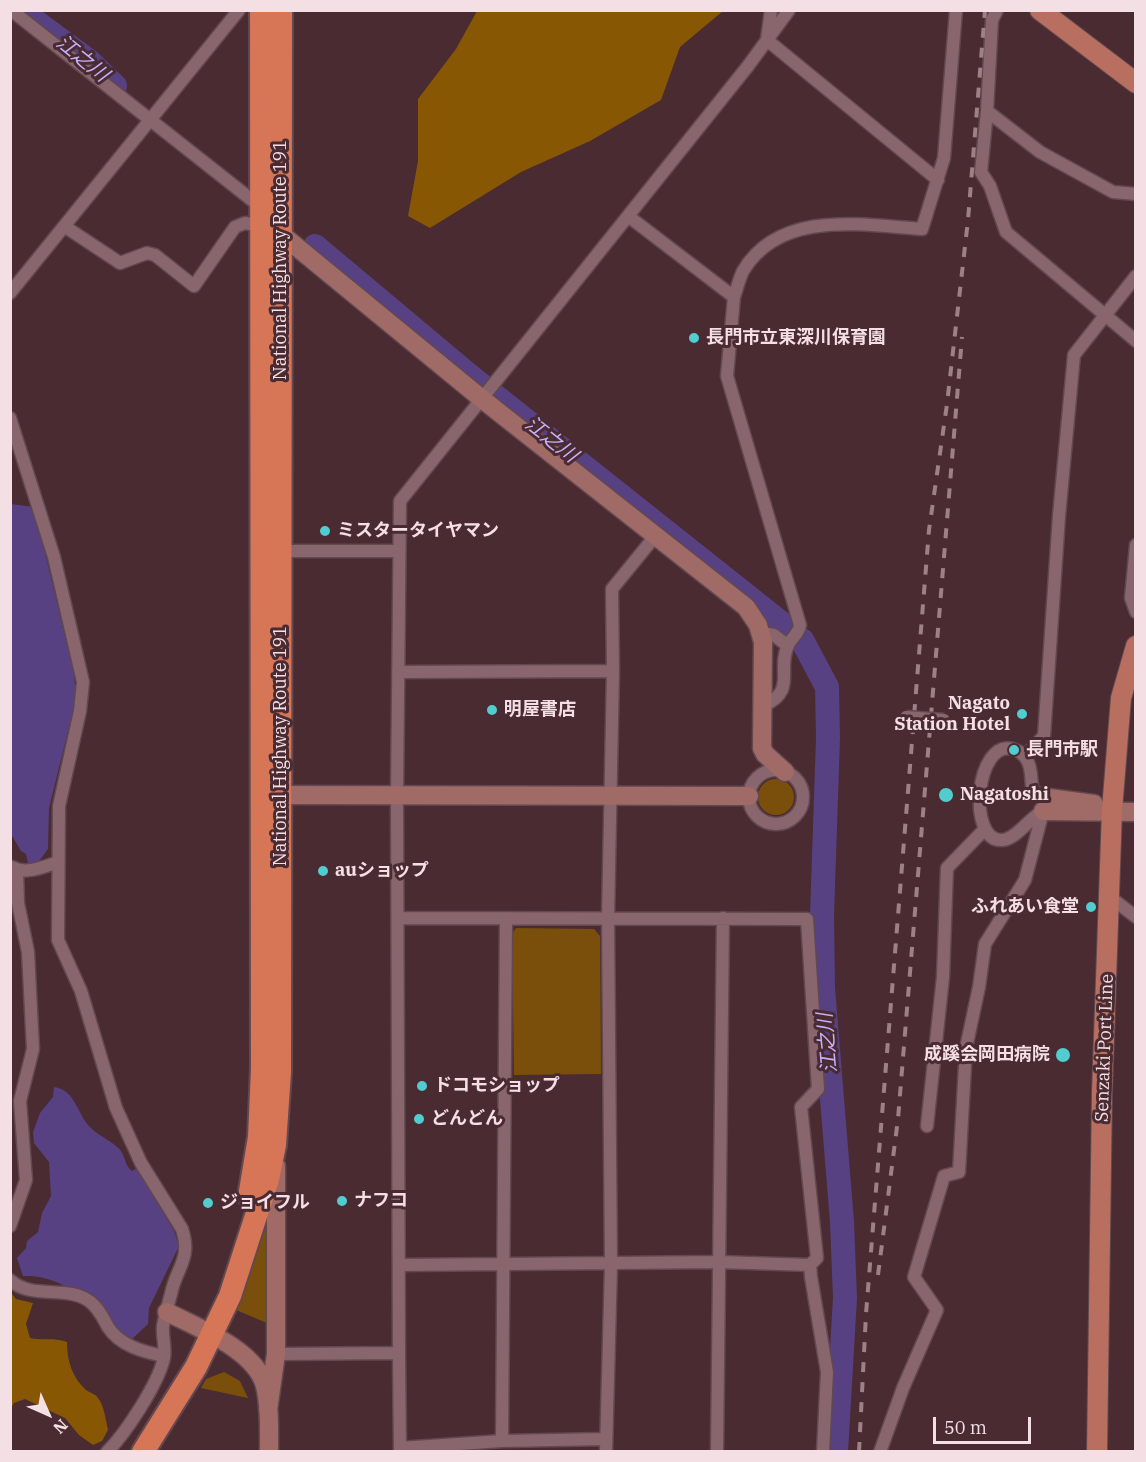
<!DOCTYPE html>
<meta charset="utf-8">
<style>
body{margin:0}
#map{position:relative;width:1146px;height:1462px;overflow:hidden;background:#4a2b32;font-family:"IBM Plex Serif",serif}
canvas{display:block}
.frame{position:absolute;inset:0;border:12px solid #f4dfe4;pointer-events:none}
.north{position:absolute;left:18px;top:1384px;width:60px;height:60px;-webkit-text-stroke:4px #4a2b32;paint-order:stroke;rotate:135deg;font-size:16px;font-weight:700;line-height:24px;text-align:center;color:#f4dfe4}
.north::after{content:'';display:block;margin:auto;width:21px;height:27px;background:#f4dfe4;clip-path:polygon(50% 0,100% 100%,50% 72%,0 100%)}
.scale{position:absolute;left:933px;top:1417px;width:98px;height:27px;box-sizing:border-box;border:3px solid #f4dfe4;border-top:0;padding-left:8px;font-size:18px;line-height:21px;white-space:nowrap;color:#f4dfe4;-webkit-text-stroke:4px #4a2b32;paint-order:stroke}
</style>
<div id="map">
<canvas width="1146" height="1462"></canvas>
<div class="frame"></div>
<div class="north">N</div>
<div class="scale">50 m</div>
</div>
<script>
const context = document.querySelector('canvas').getContext('2d');
context.lineJoin = 'round';
function fill(path, color) { context.fillStyle = color; context.fill(path, 'evenodd'); }
function trace(path, color, width, dash) { context.strokeStyle = color; context.lineWidth = width; context.lineCap = dash ? 'butt' : 'round'; context.setLineDash(dash || []); context.stroke(path); }
function drawText(font, color, halo, rows, align = 'center') {
  context.font = font + ' "IBM Plex Serif","Noto Sans JP",serif'; context.lineWidth = 6; context.setLineDash([]); context.textBaseline = 'middle'; context.strokeStyle = halo; context.fillStyle = color; for (const [text, x, y, turn = 0] of rows) {
    context.save(); context.translate(x, y); context.rotate((+turn || 0) * Math.PI / 180); context.textAlign = isNaN(turn) ? turn : align; if (halo) context.strokeText(text, 0, 0); context.fillText(text, 0, 0); context.restore();
  }
}
fill(new Path2D(`
 M758 797a18 18 0 1 1 36 0a18 18 0 1 1-36 0Z
 M516 928 594 929 600 936 601 1074 514 1075 512 934Z
 M266 1210H272L269 1324 234 1309Z
 M224 1372 240 1381 248 1398 201 1388 206 1379Z`), '#7a4f0b');
fill(new Path2D(`
 M477 11V10L723 11 680 47 661 100 590 141 521 172 430 228 408 216 418 161V99L456 49Z
 M11 1293 16 1299 33 1303 26 1324 30 1338C44 1341 53 1337 67 1342 67 1361 72 1377 86 1390 90 1393 96 1394 98 1398 104 1405 106 1421 108 1430L102 1441 93 1445 79 1435 65 1418 25 1399 14 1403 11 1408Z`), '#885703');
fill(new Path2D(`
 M11 504 34 507 74 674 76 699 49 808 48 849 37 864 28 863 26 854 21 851 11 834Z
 M54 1087C76 1090 77 1115 91 1128 100 1137 113 1141 121 1151 126 1159 125 1166 132 1171L137 1168 174 1231 179 1246 149 1308 148 1324 131 1340C90 1319 79 1275 23 1276L17 1258 26 1248 27 1241 38 1232 42 1213 51 1196 49 1162 34 1143 33 1132 40 1113 53 1097Z`), '#574182');
trace(new Path2D(`
 M20 10 89 61 115 86
 M315 246 470 376 790 630
 M802 640 827 687 828 738 822 915 823 988 842 1222 845 1298 836 1452`), '#574182', 24);
const street = new Path2D(`
 M11 10 262 208
 M997 10 992 20 987 111 981 172 990 186 1006 232 1136 341
 M767 39 771 10
 M767 40 938 180
 M987 111 1040 152 1113 192 1136 194
 M628 216 734 297C737 289 739 279 743 271 780 209 863 225 922 229L944 158 956 10
 M64 226 120 263 147 253 155 255 194 286 235 227 245 223 262 226
 M10 293 239 10
 M734 297 727 376 800 625C799 634 792 637 788 645 776 671 798 690 763 706
 M10 418 54 557 83 682 80 711 59 806 58 940 81 991 116 1108 141 1163 182 1229C192 1259 176 1268 171 1294 168 1305 165 1315 163 1326 162 1336 166 1348 164 1358 158 1384 126 1433 107 1452
 M1136 545 1131 598 1136 612
 M281 551H399
 M762 633 774 635 788 646
 M398 672 613 671
 M1025 756 1044 736 1059 516 1074 355 1136 276
 M749 797a27 27 0 1 1 54 0a27 27 0 1 1-54 0Z
 M1043 811C1030 817 1017 839 1002 840 967 842 975 739 1013 749 1019 751 1024 754 1027 760 1033 770 1030 781 1033 791L1049 798
 M12 867C25 875 44 867 58 862
 M1110 897 1136 917
 M398 918 807 919 818 1089 801 1107 817 1258 810 1265 811 1277 827 1372 823 1452
 M927 1126 943 977 947 868 984 830
 M10 1226 26 1180 20 1101 33 1049 28 952 18 903 17 870
 M400 1265 719 1262 810 1265
 M10 1280C31 1300 67 1285 89 1301 98 1307 103 1318 108 1327 120 1346 144 1352 164 1356
 M399 1353 400 1452
 M276 1354 399 1353 397 796 400 501 748 66 789 10
 M502 1441 506 919
 M400 1448 502 1441 605 1439
 M606 1452 611 1265 608 919 613 671 612 589 656 535
 M717 1452 723 918
 M880 1452 903 1388 937 1310 914 1277 944 1176 959 1172 966 1048 979 987 985 944 1025 880 1043 811`);
const secondary = new Path2D(`
 M272 230 281 234 482 399 746 607 758 625 763 642 762 748 765 754 785 772
 M269 795 749 796
 M1049 798 1094 804
 M1043 811 1136 812
 M167 1312C198 1328 256 1350 265 1386 270 1407 269 1430 269 1452
 M268 1410 276 1354V1166`);
const primary = new Path2D(`
 M1040 10 1136 83
 M1097 1452 1102 1093 1112 810 1121 698 1136 646`);
const highway = new Path2D(`
 M249 1197 259 1137 262 1069 261 10
 M143 1452 196 1367 230 1296 268 1179 275 1145 280 1072 281 10`);
trace(street, '#62484f', 15);
trace(secondary, '#62484f', 21);
trace(primary, '#62484f', 22);
trace(highway, '#62484f', 26);
trace(street, '#89666d', 12);
trace(secondary, '#a06a66', 18);
trace(primary, '#b86f60', 20);
trace(highway, '#d77557', 22);
trace(new Path2D(`
 M878 1275 898 1119 962 337
 M859 1452 866 1314 929 530 947 404 968 220 985 10`), '#9c8187', 4, [10, 10]);
const streetBridge = new Path2D(`
 M906 717 944 720`);
trace(streetBridge, '#62484f', 15, []);
trace(streetBridge, '#89666d', 12);
for (const [x, y, r, color] of [
 [694,338,6,"#52cdcf"],
 [325,531,6,"#52cdcf"],
 [492,710,6,"#52cdcf"],
 [1022,714,6,"#52cdcf"],
 [1014,750,6,"#52cdcf"],
 [946,795,8,"#52cdcf"],
 [323,871,6,"#52cdcf"],
 [1091,907,6,"#52cdcf"],
 [1063,1055,8,"#52cdcf"],
 [422,1086,6,"#52cdcf"],
 [419,1119,6,"#52cdcf"],
 [342,1201,6,"#52cdcf"],
 [208,1203,6,"#52cdcf"]
]) { const dot = new Path2D(); dot.arc(x, y, r, 0, 2 * Math.PI); context.fillStyle = color; context.fill(dot); trace(dot, '#4a2b32', 2); }
drawText('18px', '#f4dfe4', '#4a2b32', [
 ["National Highway Route 191",281,260,-90],
 ["National Highway Route 191",281,746,-90],
 ["Senzaki Port Line",1105,1048,-88]
]);
drawText('bold 18px', '#f4dfe4', '#4a2b32', [
 ["長門市立東深川保育園",706,338],
 ["ミスタータイヤマン",337,531],
 ["Nagato",1010,704,"right"],
 ["Station Hotel",1010,725,"right"],
 ["明屋書店",504,710],
 ["長門市駅",1026,750],
 ["Nagatoshi",960,795],
 ["auショップ",335,871],
 ["ふれあい食堂",1079,907,"right"],
 ["成蹊会岡田病院",1050,1055,"right"],
 ["ドコモショップ",434,1086],
 ["どんどん",431,1119],
 ["ナフコ",354,1201],
 ["ジョイフル",220,1203]
], 'left');
drawText('italic 20px', '#c6b0fd', '#4a2b32', [
 ["江之川",82,59,39],
 ["江之川",551,440,38],
 ["江之川",828,1043,-95]
]);
</script>
